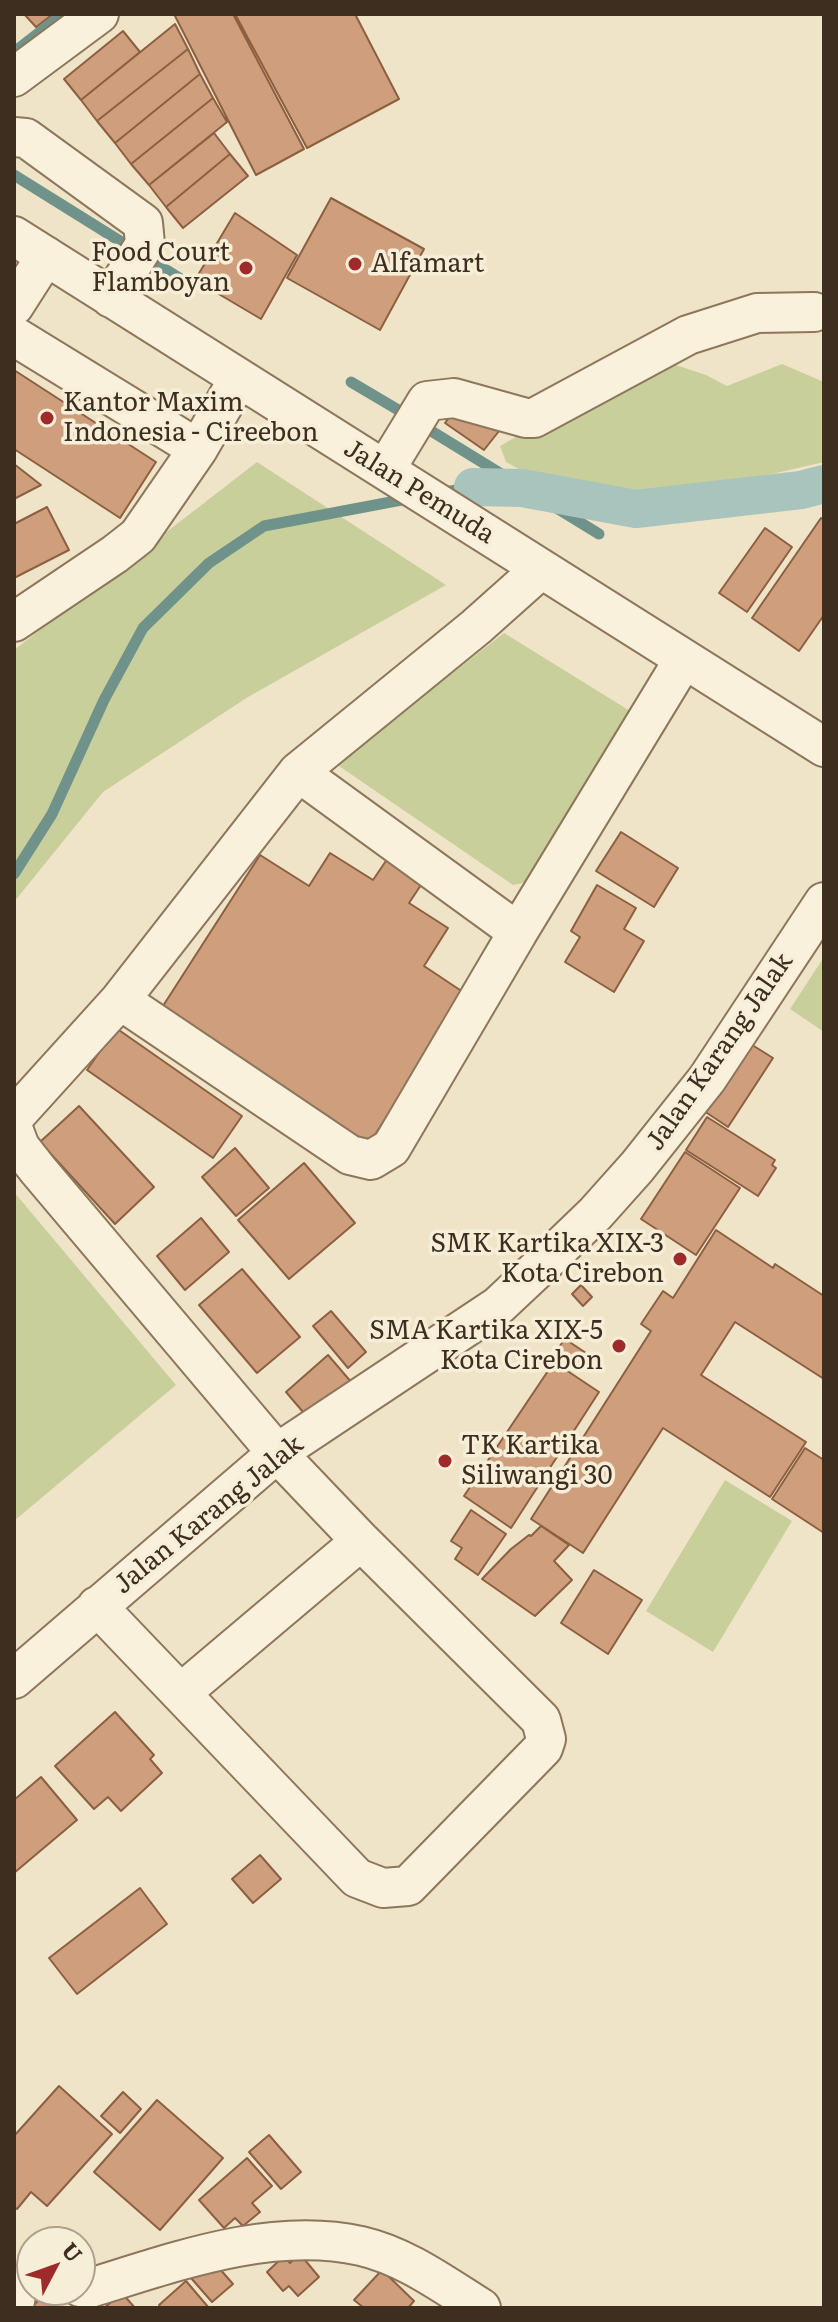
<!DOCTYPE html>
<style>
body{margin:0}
#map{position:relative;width:838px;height:2322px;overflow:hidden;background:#f0e4c8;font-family:Literata,serif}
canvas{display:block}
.frame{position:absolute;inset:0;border:16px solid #3d2e20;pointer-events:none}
.north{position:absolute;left:16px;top:2226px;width:80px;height:80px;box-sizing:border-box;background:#f7eed8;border:2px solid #ada18e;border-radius:50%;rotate:49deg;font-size:22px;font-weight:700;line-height:32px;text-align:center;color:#3d2e20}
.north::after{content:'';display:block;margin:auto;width:28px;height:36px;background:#9e2a2b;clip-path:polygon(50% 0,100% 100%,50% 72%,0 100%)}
</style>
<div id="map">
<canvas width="838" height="2322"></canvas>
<div class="frame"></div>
<div class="north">U</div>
</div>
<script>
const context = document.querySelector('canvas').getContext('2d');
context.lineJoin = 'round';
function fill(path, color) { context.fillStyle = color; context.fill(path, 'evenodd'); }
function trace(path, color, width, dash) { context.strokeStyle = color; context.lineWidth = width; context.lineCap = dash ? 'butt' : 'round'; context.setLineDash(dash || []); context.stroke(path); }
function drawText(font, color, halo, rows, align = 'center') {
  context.font = font + ' Literata,serif'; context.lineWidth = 7; context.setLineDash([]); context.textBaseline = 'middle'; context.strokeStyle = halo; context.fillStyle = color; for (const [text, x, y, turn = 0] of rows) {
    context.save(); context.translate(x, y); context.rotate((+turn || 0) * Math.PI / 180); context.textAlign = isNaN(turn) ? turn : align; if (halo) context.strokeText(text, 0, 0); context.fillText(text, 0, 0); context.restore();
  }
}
fill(new Path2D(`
 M673 364 706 375 727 386 782 364 824 382V462L711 488 637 495 577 481 533 477 506 462 500 446 543 421Z
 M257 462 446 585 248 697 103 792 14 902V650Z
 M504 633 635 714 532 881 513 885 336 764Z
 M824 957V1032L790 1009Z
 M14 1192 176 1385 14 1521Z
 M725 1480 792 1521 713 1652 646 1611Z`), '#c9cf9b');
trace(new Path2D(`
 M14 52 63 14
 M14 175 184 281
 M351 382 400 411
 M428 429 599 534
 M440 493 473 487
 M14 874 52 814 104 700 143 628 209 563 264 526 412 498`), '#6f938a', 11);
trace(new Path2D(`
 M473 487 522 488 636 509 801 490 824 484`), '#a9c4bc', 38);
const building = new Path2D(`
 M24 14H53L36 27Z
 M174 14H233L304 149 256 175Z
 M235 14H355L399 99 307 148Z
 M175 24 188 49 97 121 81 100Z
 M123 31 140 52 81 100 64 79Z
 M188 49 200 74 115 143 97 121Z
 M200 74 213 98 131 164 115 143Z
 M213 98 227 122 149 185 131 164Z
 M214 133 230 154 166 207 149 185Z
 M230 154 248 176 183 228 166 207Z
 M331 198 424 249 380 330 287 278Z
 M235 213 297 255 261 319 195 280Z
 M14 370 156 462 120 518 14 449Z
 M459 403 499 431 484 450 445 423Z
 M14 464 41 485 14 499Z
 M47 507 69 550 14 578V524Z
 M821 518 824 520V615L799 651 752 618Z
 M765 528 792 547 747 612 719 593Z
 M621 832 678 868 654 907 596 871Z
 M392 852 427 876 409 903 448 928 424 966 466 994 369 1144 161 1009 260 855 309 886 330 853 373 880Z
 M597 885 636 908 624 929 644 941 614 992 565 962 580 937 571 931Z
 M116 1028 242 1116 213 1158 87 1070Z
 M749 1043 773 1058 728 1127 704 1111Z
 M79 1106 154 1187 115 1224 40 1142Z
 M707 1117 775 1160 772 1165 776 1168 758 1196 686 1150Z
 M235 1148 269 1188 236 1216 202 1177Z
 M685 1152 740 1188 696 1255 641 1219Z
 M304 1163 355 1223 289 1279 238 1220Z
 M201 1218 229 1252 185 1290 157 1256Z
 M716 1230 773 1268 775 1264 824 1296V1379L735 1322 701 1375 806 1442 770 1497 663 1428 583 1553 531 1519 651 1331 641 1324 663 1291 673 1298Z
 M242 1269 300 1337 257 1373 199 1305Z
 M581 1285 592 1297 583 1306 572 1294Z
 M331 1311 366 1352 348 1368 313 1326Z
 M565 1339 589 1355 581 1367 556 1351Z
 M328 1355 352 1383 309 1419 286 1392Z
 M554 1362 599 1392 511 1528 464 1496Z
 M805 1448 824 1460V1533L772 1499Z
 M471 1510 506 1534 478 1575 455 1559 462 1548 451 1541Z
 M541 1526 569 1545 554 1561 572 1580 535 1616 482 1579 511 1549 529 1535 531 1536Z
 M594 1570 642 1600 608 1654 561 1623Z
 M115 1712 154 1755 150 1759 162 1773 121 1811 108 1797 94 1809 55 1766Z
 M41 1777 77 1820 14 1873V1800Z
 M260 1855 281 1879 253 1903 232 1879Z
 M140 1888 167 1924 77 1994 49 1958Z
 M59 2086 112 2134 47 2206 31 2192 17 2209 14 2207V2136Z
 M123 2092 141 2109 120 2133 101 2116Z
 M157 2100 223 2158 160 2230 94 2172Z
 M269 2135 301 2172 281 2189 249 2152Z
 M247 2158 272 2186 252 2203 260 2212 243 2226 235 2218 224 2228 199 2200Z
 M300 2254 319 2277 298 2296 289 2286 283 2291 267 2272 284 2256 290 2263Z
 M212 2260 233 2284 212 2302 191 2278Z
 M382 2270 414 2301 408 2308H364L354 2300Z
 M186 2281 209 2308H161L159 2305Z
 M122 2293 135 2308H104Z
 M45 2295 55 2308H30Z`);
fill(building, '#cf9f7d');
trace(building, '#8d5f41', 2);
const minor = new Path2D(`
 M14 77 99 14
 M14 137 26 138 143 223 145 244 111 298
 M14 236 824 747
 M14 306 46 256
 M14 336 198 449
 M385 470 427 401 454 398 526 418H534L688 335 757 313 814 312
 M541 569 476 627 298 772 518 932 684 659
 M14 622 115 554 138 536 198 449 239 378
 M298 772 120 1000 350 1155 371 1160 391 1148 518 932
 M14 1117 120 1000
 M14 1131 20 1147 38 1170 277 1453 361 1541 541 1720 546 1739 543 1748 408 1886 383 1888 357 1878 97 1606
 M14 1679 277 1453 498 1306 546 1261 595 1214 637 1167 707 1079 824 902
 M181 1693 361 1541
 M80 2287 90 2288C175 2262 271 2226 361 2246 405 2256 444 2285 481 2308
 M14 2307 18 2284`);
trace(minor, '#8d765c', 42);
trace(minor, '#faf1dc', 38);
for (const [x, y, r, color] of [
 [355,264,8,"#9e2a2b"],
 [246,268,8,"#9e2a2b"],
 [47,418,8,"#9e2a2b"],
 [680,1259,8,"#9e2a2b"],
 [619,1346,8,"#9e2a2b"],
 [445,1461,8,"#9e2a2b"]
]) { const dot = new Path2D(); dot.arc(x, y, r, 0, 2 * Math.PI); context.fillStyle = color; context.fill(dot); trace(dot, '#f7eed8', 3); }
drawText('26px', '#3d2e20', '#f7eed8', [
 ["Food Court",230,253],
 ["Flamboyan",230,283],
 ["Alfamart",371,264,"left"],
 ["Kantor Maxim",63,403,"left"],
 ["Indonesia - Cireebon",63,433,"left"],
 ["SMK Kartika XIX-3",664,1244],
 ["Kota Cirebon",664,1274],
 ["SMA Kartika XIX-5",603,1331],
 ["Kota Cirebon",603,1361],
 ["TK Kartika",461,1446,"left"],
 ["Siliwangi 30",461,1476,"left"]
], 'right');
drawText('26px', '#3d2e20', '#f7eed8', [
 ["Jalan Pemuda",419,492,32],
 ["Jalan Karang Jalak",720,1052,-55],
 ["Jalan Karang Jalak",209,1515,-39]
]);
</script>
